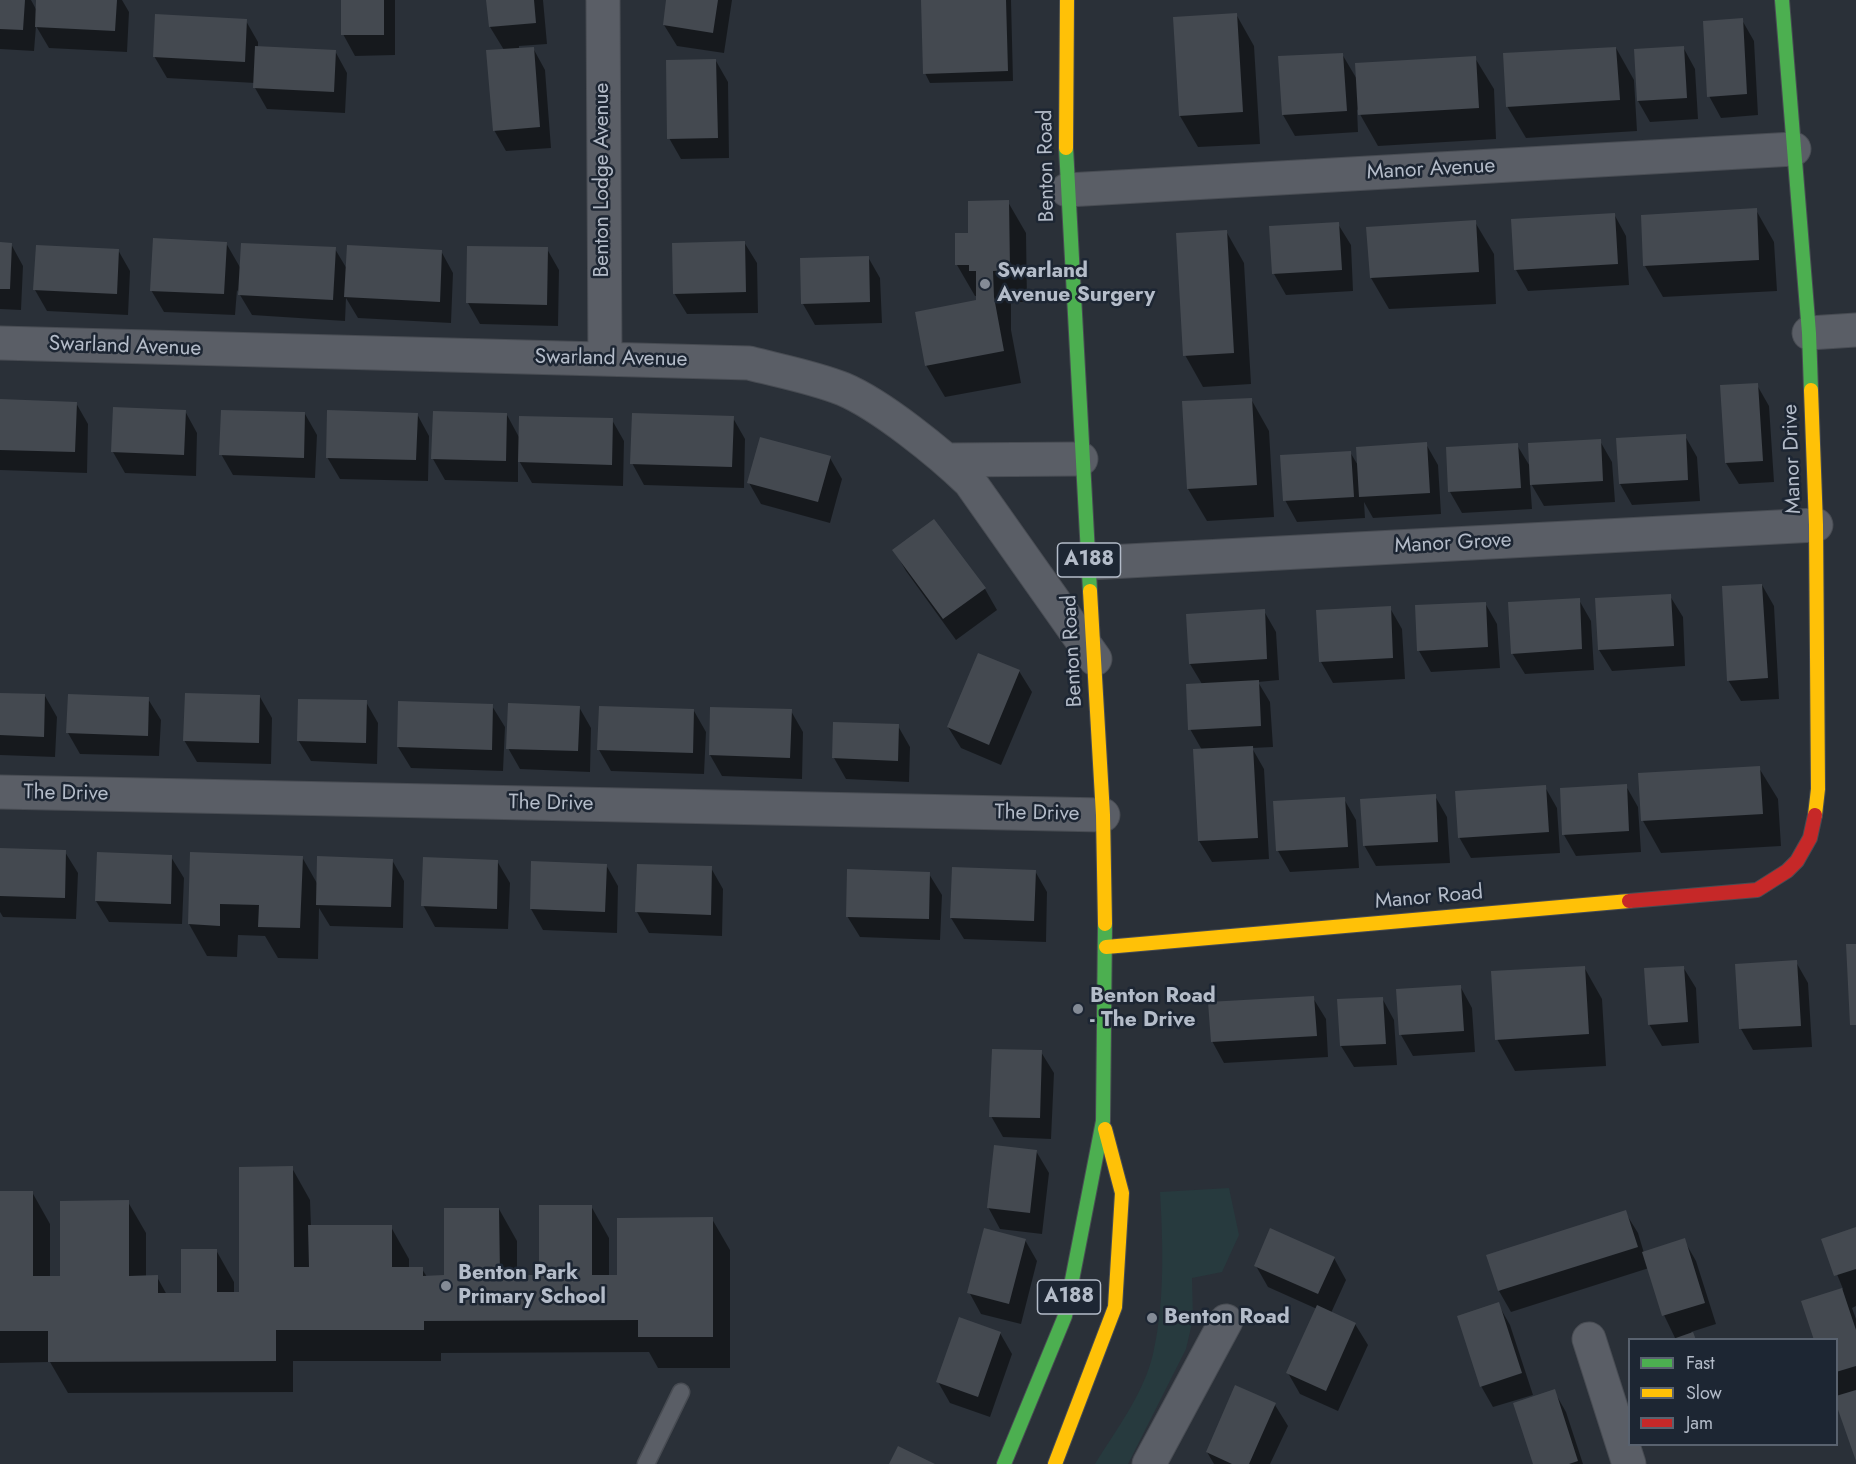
<!DOCTYPE html>
<style>
body{margin:0}
#map{position:relative;width:1856px;height:1464px;overflow:hidden;background:#2a3038;font-family:Jost,sans-serif}
canvas{display:block}
.legend{position:absolute;left:1628px;top:1338px;width:210px;height:108px;box-sizing:border-box;background:#1d2633;border:2px solid #59626f;margin:0;padding:8px 10px;list-style:none;font-size:18px;color:#b4bcc9}
.legend li{display:flex;align-items:center;gap:12px;height:30px}
.legend b{width:30px;border:2px solid #59626f}
</style>
<div id="map">
<canvas width="1856" height="1464"></canvas>
<ul class="legend">
<li><b style="height:8px;background:#4caf50"></b>Fast</li>
<li><b style="height:8px;background:#ffc107"></b>Slow</li>
<li><b style="height:8px;background:#c62828"></b>Jam</li>
</ul>
</div>
<script>
const context = document.querySelector('canvas').getContext('2d');
context.lineJoin = 'round';
function fill(path, color) { context.fillStyle = color; context.fill(path, 'evenodd'); }
function trace(path, color, width, dash) { context.strokeStyle = color; context.lineWidth = width; context.lineCap = dash ? 'butt' : 'round'; context.setLineDash(dash || []); context.stroke(path); }
function drawText(font, color, halo, rows, align = 'center') {
  context.font = font + ' Jost,sans-serif'; context.lineWidth = 5; context.setLineDash([]); context.textBaseline = 'middle'; context.strokeStyle = halo; context.fillStyle = color; for (const [text, x, y, turn = 0] of rows) {
    context.save(); context.translate(x, y); context.rotate((+turn || 0) * Math.PI / 180); context.textAlign = isNaN(turn) ? turn : align; if (halo) context.strokeText(text, 0, 0); context.fillText(text, 0, 0); context.restore();
  }
}
fill(new Path2D(`
 M1229 1188 1239 1235 1222 1272 1192 1278 1193 1319 1186 1349 1128 1464H1095C1116 1430 1144 1393 1153 1354 1165 1301 1163 1245 1160 1192Z`), '#273a3e');
fill(new Path2D(`
 M0 0H31L37 11 38 0H122L129 12 127 52 49 48 36 26 34 51 0 49Z
 M343 0H395V55L355 56 343 34Z
 M488 0H543L547 44 519 46V49L533 48 545 70 551 148 506 151 494 130 504 50 490 27Z
 M668 0H732L724 53 677 46 664 25Z
 M923 0H1011L1013 81 930 83 925 73Z
 M1236 14 1254 46 1260 144 1198 147 1180 116Z
 M1742 20 1754 41 1758 115 1721 118 1709 96Z
 M246 21 258 42V47L335 51 347 73 345 113 267 109 255 88V83L167 78 154 56Z
 M1683 47 1695 69 1698 119 1650 122 1638 101Z
 M1616 48 1634 80 1637 131 1526 138 1507 106Z
 M1342 54 1358 81 1475 58 1494 89 1496 139 1378 146 1357 109 1358 132 1295 136 1283 115Z
 M716 61 728 82 729 158 681 159 669 138Z
 M1008 202 1026 233 1027 302H1011V330L1021 383 945 397 926 365 978 301V296H975L957 265 969 235Z
 M1756 210 1774 242 1777 291 1663 297 1645 266Z
 M1614 214 1626 236 1629 285 1528 291 1516 270Z
 M1475 222 1494 254 1496 304 1389 309 1371 278Z
 M1338 224 1351 245 1353 291 1286 295 1274 274Z
 M1226 231 1244 263 1251 384 1203 387 1185 355Z
 M744 242 757 263 758 313 687 314 674 293Z
 M226 243 241 269 335 249 347 269 441 251 453 273 451 323 358 318 346 298 345 321 252 315 237 290 235 315 164 312 151 290Z
 M0 244H11L23 266 21 310 0 309Z
 M469 248 547 249 559 270 558 326 480 324 468 303Z
 M118 250 130 271 128 315 47 311 35 290Z
 M868 257 880 278 882 323 815 325 803 304Z
 M1757 385 1769 406 1774 482 1739 484 1726 463Z
 M1251 399 1269 431 1274 517 1207 521 1188 489 1183 403Z
 M0 401 76 403 88 424 87 473 0 470Z
 M185 411 197 433 196 476 125 473 113 452Z
 M305 414 317 435 315 478 233 475 221 454Z
 M417 414 429 436 428 481 340 479 327 457Z
 M507 415 520 439 612 420 624 441 623 486 532 483 518 459V482L445 480 433 459Z
 M733 418 745 439 744 488 644 485 632 463Z
 M1685 436 1697 457 1700 501 1632 505 1620 484Z
 M1600 441 1612 462 1615 502 1544 506 1530 482 1532 509 1462 513 1450 492 1447 449 1517 445 1531 468Z
 M1426 444 1438 465 1441 514 1373 518 1364 502 1365 518 1297 522 1285 500 1350 452 1359 467Z
 M830 458 842 479 830 523 761 504 749 483Z
 M934 521 985 589 997 610 956 640 906 571 894 550Z
 M1762 585 1774 606 1779 699 1741 701 1728 680Z
 M1670 596 1683 617 1685 666 1612 671 1599 650Z
 M1579 600 1591 621 1594 670 1525 674 1512 653Z
 M1485 603 1497 624 1500 668 1431 672 1419 651Z
 M1390 608 1402 629 1405 679 1333 683 1321 662Z
 M1264 611 1276 632 1279 680 1258 682 1270 702 1273 747 1252 748 1264 769 1269 859 1212 862 1199 841 1194 751 1202 750 1190 729 1202 684 1190 664Z
 M1019 671 1032 692 1001 765 961 748 948 727Z
 M0 694 45 696 57 717 55 757 0 755Z
 M260 697 272 718 271 764 197 762 184 740Z
 M148 699 161 720 159 756 80 754 68 733Z
 M366 702 378 723 377 764 311 761 298 740Z
 M492 706 505 727 503 771 411 768 398 747Z
 M579 707 591 728 590 772 520 769 508 748Z
 M694 711 706 732 704 774 611 771 599 750Z
 M791 711 803 732 802 779 722 776 710 755Z
 M898 726 910 747 909 782 846 779 834 758Z
 M1759 768 1778 799 1781 846 1661 853 1643 821 1640 775Z
 M1626 786 1638 807 1641 852 1576 856 1564 835Z
 M1545 787 1557 808 1560 853 1471 858 1459 837Z
 M1435 796 1447 817 1450 863 1376 866 1364 845Z
 M1344 799 1356 820 1359 868 1290 872 1278 851Z
 M0 849 65 852 78 873 76 919 3 917 0 912Z
 M191 853 302 857 318 885 392 860 404 881 403 928 330 926 319 908 318 959 278 958 265 936 238 935 237 957 207 956 189 924Z
 M171 857 184 878 182 924 109 922 96 901Z
 M497 861 510 883 508 929 435 927 423 905Z
 M533 862 606 865 618 886 617 933 543 930 531 909Z
 M638 866 711 868 723 889 722 936 649 933 637 912Z
 M1035 871 1047 892 1046 942 964 939 951 918Z
 M929 874 942 895 940 940 860 937 847 916Z
 M1796 962 1808 983 1812 1047 1753 1050 1741 1029Z
 M1584 967 1602 999 1606 1066 1515 1071 1497 1039Z
 M1683 967 1696 988 1699 1043 1662 1046 1649 1024Z
 M1460 986 1472 1008 1475 1052 1413 1056 1401 1035Z
 M1313 998 1326 1019 1328 1057 1224 1063 1212 1041Z
 M1382 998 1394 1020 1397 1065 1354 1067 1341 1046 1339 1001Z
 M1041 1052 1054 1073 1051 1139 1003 1137 991 1116Z
 M1036 1151 1049 1173 1042 1234 1000 1229 988 1207Z
 M292 1168 310 1200 311 1227H391L409 1259V1269H422L427 1277H445L499 1209 517 1241V1276L541 1277 591 1206 609 1238V1276H618L712 1219 730 1250V1368H658L649 1352 441 1353V1361H293V1392L68 1393 50 1362 0 1363V1192H32L50 1224V1277H62L128 1202 146 1233V1277H157L167 1295H183L216 1250 234 1282V1293H241Z
 M1625 1212 1638 1233 1644 1253 1684 1240 1696 1261 1716 1324 1691 1332 1696 1340H1676L1664 1315 1649 1268 1511 1312 1499 1291Z
 M1856 1229V1306L1852 1308 1856 1319V1457L1836 1390V1340L1803 1302 1843 1289 1823 1240Z
 M1025 1240 1037 1261 1021 1324 981 1314 969 1292Z
 M1334 1258 1346 1280 1331 1313 1355 1324 1368 1345 1338 1411 1300 1394 1288 1373 1317 1309 1268 1287 1256 1266Z
 M1498 1304 1510 1325 1533 1395 1493 1407 1481 1386Z
 M1000 1333 1012 1354 990 1417 950 1403 938 1382Z
 M1554 1391 1566 1412 1583 1464H1534Z
 M1275 1405 1288 1426 1270 1464H1214L1207 1452Z`), '#0007');
fill(new Path2D(`
 M0 0H25L23 30 0 29Z
 M36 0H117L115 31 35 27Z
 M341 0H384V35H341Z
 M486 0H534L536 23 489 27Z
 M666 0H718L713 33 663 25Z
 M921 0H1006L1008 71 923 74Z
 M1237 13 1243 112 1179 116 1173 17Z
 M155 14 247 19 245 62 153 57Z
 M1743 18 1747 94 1707 97 1703 21Z
 M255 46 336 50 334 92 253 88Z
 M1684 46 1687 98 1637 101 1634 49Z
 M534 47 540 127 493 131 486 50Z
 M1616 47 1620 100 1506 107 1503 53Z
 M1343 53 1347 111 1282 115 1278 56Z
 M1476 56 1479 108 1358 115 1355 63Z
 M716 59 718 138 667 139 666 60Z
 M1009 200 1010 270 993 271 994 297 1004 351 925 366 915 312 976 300V271H969V265H955V233H968V201Z
 M1757 208 1759 260 1643 266 1641 215Z
 M1615 213 1618 264 1514 270 1511 219Z
 M1476 220 1479 272 1370 278 1366 227Z
 M1339 222 1342 270 1272 274 1269 226Z
 M1227 230 1234 353 1183 356 1176 233Z
 M153 238 227 242 224 294 150 291Z
 M745 241 746 292 673 294 672 243Z
 M0 242 12 243 10 289H0Z
 M241 243 336 247 333 300 238 295Z
 M36 245 119 249 117 294 33 290Z
 M347 245 442 250 440 302 344 297Z
 M467 246 548 247 547 305 466 303Z
 M869 256 870 302 801 304 800 258Z
 M1758 383 1763 461 1725 463 1720 385Z
 M1252 398 1257 485 1187 489 1182 401Z
 M0 399 77 402 75 452 0 450Z
 M113 407 186 410 184 455 111 452Z
 M221 410 305 412 304 458 219 455Z
 M327 410 418 413 416 460 326 458Z
 M433 411 507 413 506 461 431 459Z
 M632 413 734 416 732 467 630 464Z
 M519 416 613 418 612 465 518 462Z
 M1686 434 1688 480 1619 484 1616 438Z
 M760 437 831 456 818 502 747 483Z
 M1601 439 1603 481 1530 485 1528 443Z
 M1427 442 1430 493 1359 497 1356 447Z
 M1518 443 1521 488 1448 492 1446 447Z
 M1351 451 1354 497 1283 501 1280 455Z
 M934 519 986 588 943 619 892 550Z
 M1762 584 1768 678 1727 681 1722 586Z
 M1671 594 1674 646 1598 650 1595 598Z
 M1580 598 1582 649 1511 654 1508 602Z
 M1486 602 1488 647 1417 651 1415 605Z
 M1391 606 1393 658 1319 662 1316 610Z
 M1265 609 1267 659 1189 664 1186 614Z
 M978 653 1020 670 989 745 947 727Z
 M1259 680 1261 726 1188 730 1186 684Z
 M0 693 45 694 44 737 0 735Z
 M185 693 260 695 259 743 183 741Z
 M68 694 149 697 148 736 66 733Z
 M298 699 367 700 366 743 297 741Z
 M398 701 493 704 492 750 397 747Z
 M508 703 580 706 578 751 506 749Z
 M599 706 694 709 693 753 597 750Z
 M710 707 792 709 790 758 709 755Z
 M833 722 899 724 898 761 832 758Z
 M1253 746 1258 838 1198 841 1193 749Z
 M1760 766 1763 814 1641 821 1638 773Z
 M1627 784 1629 831 1562 835 1560 788Z
 M1546 785 1549 832 1458 838 1455 791Z
 M1436 794 1438 842 1363 846 1360 799Z
 M1345 797 1348 847 1276 851 1273 801Z
 M0 848 66 850 65 898 0 896Z
 M97 852 172 855 171 904 95 901Z
 M190 852 303 856 300 928 258 927 259 905 220 904V926L188 924Z
 M317 856 393 859 391 907 316 905Z
 M423 857 498 860 497 909 421 906Z
 M531 861 607 864 605 912 530 909Z
 M637 864 712 866 711 915 635 912Z
 M952 867 1036 870 1034 921 950 918Z
 M847 869 930 872 929 919 846 917Z
 M1846 944H1856V1025H1850Z
 M1797 960 1801 1026 1739 1029 1735 964Z
 M1585 966 1589 1034 1495 1040 1491 971Z
 M1684 966 1688 1022 1648 1025 1644 968Z
 M1461 985 1464 1031 1399 1035 1396 989Z
 M1314 996 1317 1036 1211 1042 1208 1002Z
 M1383 997 1386 1044 1340 1046 1337 999Z
 M992 1049 1042 1050 1040 1118 989 1117Z
 M994 1145 1037 1150 1030 1213 987 1208Z
 M293 1166 294 1267H309L308 1225H392V1267H423V1276L444 1275V1208H499L500 1275H539V1205H592V1275H617V1218L713 1217V1337H638V1320L424 1321V1330H276V1361L48 1362V1331H0V1191H33V1276H60V1201L129 1200V1276L158 1275V1293H181V1249H217V1292H239V1167Z
 M1626 1210 1638 1247 1498 1291 1486 1255Z
 M1856 1227V1269L1834 1276 1821 1239Z
 M984 1228 1026 1239 1009 1304 967 1293Z
 M1270 1228 1335 1257 1318 1294 1254 1266Z
 M1685 1238 1705 1303 1662 1316 1642 1252Z
 M1842 1288 1856 1330V1366L1836 1372V1340H1814L1801 1301Z
 M1499 1302 1522 1373 1480 1387 1457 1316Z
 M1317 1305 1356 1323 1326 1391 1286 1373Z
 M959 1317 1001 1332 978 1397 936 1382Z
 M1693 1332 1696 1340H1673V1339Z
 M1235 1385 1276 1403 1249 1464H1232L1206 1452Z
 M1555 1389 1578 1461 1569 1464H1533L1513 1403Z
 M1856 1390V1461L1836 1404V1396Z
 M898 1446 935 1464H889Z`), '#444950');
const lane = new Path2D(`
 M646 1464 681 1392`);
const street = new Path2D(`
 M603 0 605 359
 M1067 190 1794 149
 M1809 333 1856 330
 M0 343 749 363C780 371 813 377 843 389 881 405 940 453 970 482L1095 659
 M947 460 1081 459
 M1089 563 1816 525
 M0 792 1103 815
 M1589 1339 1629 1464
 M1149 1464 1226 1321`);
const fast = new Path2D(`
 M1782 0 1809 333 1811 390
 M1066 148 1090 591
 M1004 1464 1065 1316 1103 1121 1105 924`);
const slow = new Path2D(`
 M1066 148 1067 0
 M1811 390 1816 525 1818 789 1815 815
 M1090 591 1103 815 1105 924
 M1106 947 1629 901
 M1055 1464 1115 1307 1122 1193 1105 1129`);
const jam = new Path2D(`
 M1629 901 1757 890 1787 871 1797 861 1810 838 1815 815`);
trace(lane, '#484c53', 19);
trace(street, '#484c53', 35);
trace(fast, '#484c53', 16);
trace(slow, '#484c53', 16);
trace(jam, '#484c53', 16);
trace(lane, '#5a5e66', 16);
trace(street, '#5a5e66', 33);
trace(fast, '#4caf50', 14);
trace(slow, '#ffc107', 14);
trace(jam, '#c62828', 14);
for (const [x, y, r, color] of [
 [985,284,6,"#848b96"],
 [1078,1009,6,"#848b96"],
 [446,1286,6,"#848b96"],
 [1152,1318,6,"#848b96"]
]) { const dot = new Path2D(); dot.arc(x, y, r, 0, 2 * Math.PI); context.fillStyle = color; context.fill(dot); trace(dot, '#1d2633', 2); }
for (const [x, y, w] of [
 [1089,560,63],
 [1069,1297,63]
]) { const box = new Path2D(); box.roundRect(x - w / 2, y - 17, w, 34, 4.5); context.fillStyle = '#1d2633'; context.fill(box); trace(box, '#b4bcc9', 1.5); }
drawText('bold 20px', '#b4bcc9', null, [
 ["A188",1089,560],
 ["A188",1069,1297]
]);
drawText('21px', '#b4bcc9', '#1d2633', [
 ["Benton Road",1047,166,-91],
 ["Manor Avenue",1431,170,-3],
 ["Benton Lodge Avenue",603,180,-90],
 ["Swarland Avenue",125,347,2],
 ["Swarland Avenue",611,359,1],
 ["Manor Drive",1793,459,-92],
 ["Manor Grove",1453,544,-3],
 ["Benton Road",1073,651,-93],
 ["The Drive",66,794,1],
 ["The Drive",551,804,1],
 ["The Drive",1037,814,1],
 ["Manor Road",1429,898,-5]
]);
drawText('bold 21px', '#b4bcc9', '#1d2633', [
 ["Swarland",997,272],
 ["Avenue Surgery",997,296],
 ["Benton Road",1090,997],
 ["- The Drive",1090,1021],
 ["Benton Park",458,1274],
 ["Primary School",458,1298],
 ["Benton Road",1164,1318]
], 'left');
</script>
